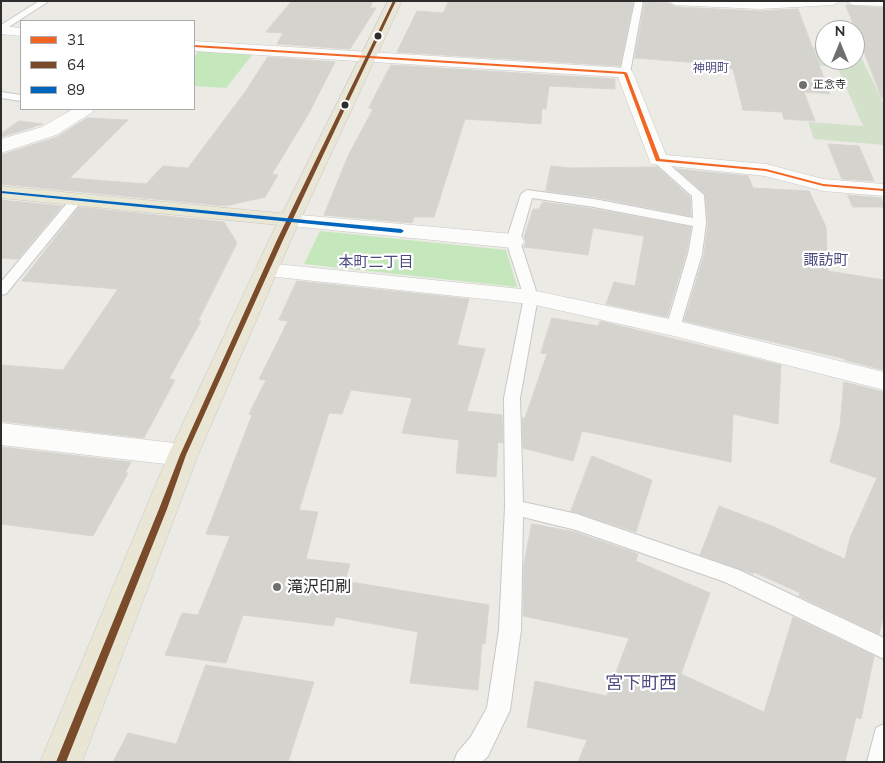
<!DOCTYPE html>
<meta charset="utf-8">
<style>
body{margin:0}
#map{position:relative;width:885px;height:763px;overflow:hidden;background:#eceae4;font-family:Mulish,sans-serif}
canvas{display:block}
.frame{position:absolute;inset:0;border:2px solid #2d2d2d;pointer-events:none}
.legend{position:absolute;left:20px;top:20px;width:175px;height:90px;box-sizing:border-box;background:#fff;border:1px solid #ababab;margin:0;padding:6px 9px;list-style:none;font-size:15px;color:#2d2d2d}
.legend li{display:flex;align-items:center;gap:10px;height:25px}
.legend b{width:25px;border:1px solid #ababab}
.north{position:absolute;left:815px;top:20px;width:50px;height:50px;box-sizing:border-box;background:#fff;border:1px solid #ababab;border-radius:50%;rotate:0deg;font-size:14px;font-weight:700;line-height:20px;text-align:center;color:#2d2d2d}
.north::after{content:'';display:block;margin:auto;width:18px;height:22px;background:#706f6d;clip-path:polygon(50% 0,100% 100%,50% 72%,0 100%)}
</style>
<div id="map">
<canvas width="885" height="763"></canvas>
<div class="frame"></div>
<ul class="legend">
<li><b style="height:6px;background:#f26522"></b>31</li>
<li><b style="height:6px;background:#7a4b2a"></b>64</li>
<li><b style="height:6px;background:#0065bd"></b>89</li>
</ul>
<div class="north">N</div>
</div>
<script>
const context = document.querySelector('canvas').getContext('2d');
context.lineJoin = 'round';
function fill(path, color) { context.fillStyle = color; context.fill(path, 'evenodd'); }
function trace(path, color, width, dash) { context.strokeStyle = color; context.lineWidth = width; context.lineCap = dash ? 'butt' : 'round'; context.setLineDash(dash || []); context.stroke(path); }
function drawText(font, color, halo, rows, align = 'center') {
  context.font = font + ' Mulish,"Noto Sans JP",sans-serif'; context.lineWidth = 4.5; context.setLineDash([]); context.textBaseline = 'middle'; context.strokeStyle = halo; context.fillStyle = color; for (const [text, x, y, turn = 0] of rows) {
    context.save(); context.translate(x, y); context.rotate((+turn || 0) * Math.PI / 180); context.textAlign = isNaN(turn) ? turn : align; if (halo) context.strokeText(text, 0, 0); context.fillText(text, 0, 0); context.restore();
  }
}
fill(new Path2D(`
 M194 51 252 55 226 88 194 86V57L198 52Z
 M320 231 506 250 517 287 304 264Z`), '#c4e8bc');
fill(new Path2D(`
 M686 39 825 48V60H855V50L858 51 884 104V145L814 139 808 122 863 126 837 67 688 56Z`), '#d3e1cb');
const building = new Path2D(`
 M292 1H373L370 8H376L350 49 277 44 283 33 266 32Z
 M449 1H615L633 3 620 66 397 52 417 11 443 13Z
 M645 2 668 3 675 7 760 11 798 9 830 94 804 92 815 121 784 119 782 112 743 110 733 69 727 68V65L635 58Z
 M846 5 884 8V97L882 98Z
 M268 57 335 62 309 113 272 174 278 175 265 197 225 206 1 184V155L57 137 87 118 128 120 70 178 146 184 163 166 188 168 245 92Z
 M391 65 615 79V89L549 86 546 109 542 108 541 124 465 119 434 217H414L412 223 324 215 348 156 373 109 369 108Z
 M19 121 43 124 1 137V134Z
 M828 144 859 146 874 181 842 179Z
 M551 166 571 168 657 167 690 197 691 216 594 197 546 191Z
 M677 169 748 176 753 188 809 191 826 227 828 271 884 280V370L845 360 846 359 684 321 704 255 708 223 705 194Z
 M848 195 881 198 884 207H853Z
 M1 200 62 206 18 259 1 258Z
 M543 202 594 209 691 227 686 254 667 317 606 304 614 282 635 286 644 236 593 228 588 255 524 247 526 242 524 238 533 209H539Z
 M79 207 224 222 237 243 198 321H201L169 379 175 380 144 438 1 421V365L63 370 118 289 22 281Z
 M297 281 469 299 457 345 485 349 467 411 502 415 503 443 498 442 496 477 456 473 459 440 402 433 412 398 351 390 342 414 329 413 299 510 318 512 306 559 350 564 345 581 489 605 485 644 482 643 478 690 410 683 418 632 336 617 333 626 243 615 226 663 165 655 182 613 198 615 230 536 206 534 252 415 249 414 266 380 259 379 288 321 279 320Z
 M552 318 598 326 600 321 781 365 778 424 733 414 731 462 582 431 573 461 523 448 522 418H525L547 354 541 353Z
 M844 382 884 392V614L879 634 799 596 800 593 754 572 753 574 700 555 719 506 772 526 845 559 850 538 877 478 830 462 840 426Z
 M1 447 131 462 125 473H128L93 536 1 524Z
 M592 456 652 480 636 532 571 511Z
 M532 524 575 532 630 551 638 554 636 561 710 593 681 674 764 712 793 617 874 656 861 719 856 717 845 762H578L587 740 527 727 535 681 607 696 629 638 523 616 524 564Z
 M206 665 314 682 288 762H113L128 733 176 744Z`);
fill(building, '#d5d3ce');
trace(building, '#d7d5d0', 1);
const service = new Path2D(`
 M39 1H49L1 32V25Z
 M635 1H643L630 73 625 76 620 73Z
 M1 92 21 95V101L1 98Z
 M658 157 662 158 704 195 706 223 702 254 679 331H669L666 328 688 254 693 226 594 207 532 198 520 241 538 297 520 398 523 502 577 514 739 570 884 638V659L725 582 576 530 523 517 521 630 510 710 488 756 482 762H454L457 753 470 738 487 708 499 630 505 507 504 398 524 297 506 241 521 194 527 190 594 199 693 218 692 196 654 162 652 160Z
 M77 195 83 199 81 202 6 294 1 295V282L73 196Z
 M884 724V762H867L876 728Z`);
const minor = new Path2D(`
 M668 1H840L833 5 760 9 675 5Z
 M846 1H884V6L853 5Z
 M1 26 21 28V36L1 34Z
 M194 41 625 68 631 70 633 73 666 155 766 164 823 179 884 184V196L823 191 765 176 651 164 618 77 194 51Z
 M73 109H94L91 113 56 135 1 153V139L42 127Z
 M289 214 513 234 521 236 524 241 521 246 513 248 281 225 278 220 281 215Z
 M266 263 531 290 674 320 884 372V390L674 336 531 304 258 275 254 270 258 265Z
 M1 423 183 444 194 447 198 455 194 463 183 466 1 445Z`);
const primary = new Path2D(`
 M1 186 289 214 297 215 300 220 297 225 289 226 1 198Z`);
const trunk = new Path2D(`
 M388 1H402L291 240 198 455 82 762H40L168 455 269 240Z`);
trace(service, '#c9c8c8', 2);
trace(minor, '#c9c8c8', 1);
trace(primary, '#c6c6c3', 1);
trace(trunk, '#c6c6c3', 1);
fill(service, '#fcfcfb');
fill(minor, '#fcfcfb');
fill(primary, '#e9e8d5');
fill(trunk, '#eae6d5');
fill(new Path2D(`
 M194 45 625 72 627 73 660 159 766 169 823 184 884 189V191L823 186 766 171 656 161 624 74 194 47Z`), '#f26522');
fill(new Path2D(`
 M393 1H396L283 240 186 455 167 509 66 762H56L159 509 180 455 277 240Z`), '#7a4b2a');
fill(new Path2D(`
 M1 191 401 229 404 231 401 233 1 193Z`), '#0065bd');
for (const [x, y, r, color] of [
 [378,36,4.5,"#2d2d2d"],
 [803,85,5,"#706f6d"],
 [345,105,4.5,"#2d2d2d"],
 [277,587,5,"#706f6d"]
]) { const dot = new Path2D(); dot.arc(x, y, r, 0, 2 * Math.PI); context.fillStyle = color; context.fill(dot); trace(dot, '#fff', 2); }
drawText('11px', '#2d2d2d', '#fff', [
 ["正念寺",813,85]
], 'left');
drawText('12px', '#4e4b81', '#fff', [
 ["神明町",711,68]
]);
drawText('15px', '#4e4b81', '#fff', [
 ["諏訪町",826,260],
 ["本町二丁目",376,262]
]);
drawText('16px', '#2d2d2d', '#fff', [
 ["滝沢印刷",287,587]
], 'left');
drawText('18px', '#4e4b81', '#fff', [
 ["宮下町西",641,684]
]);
</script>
